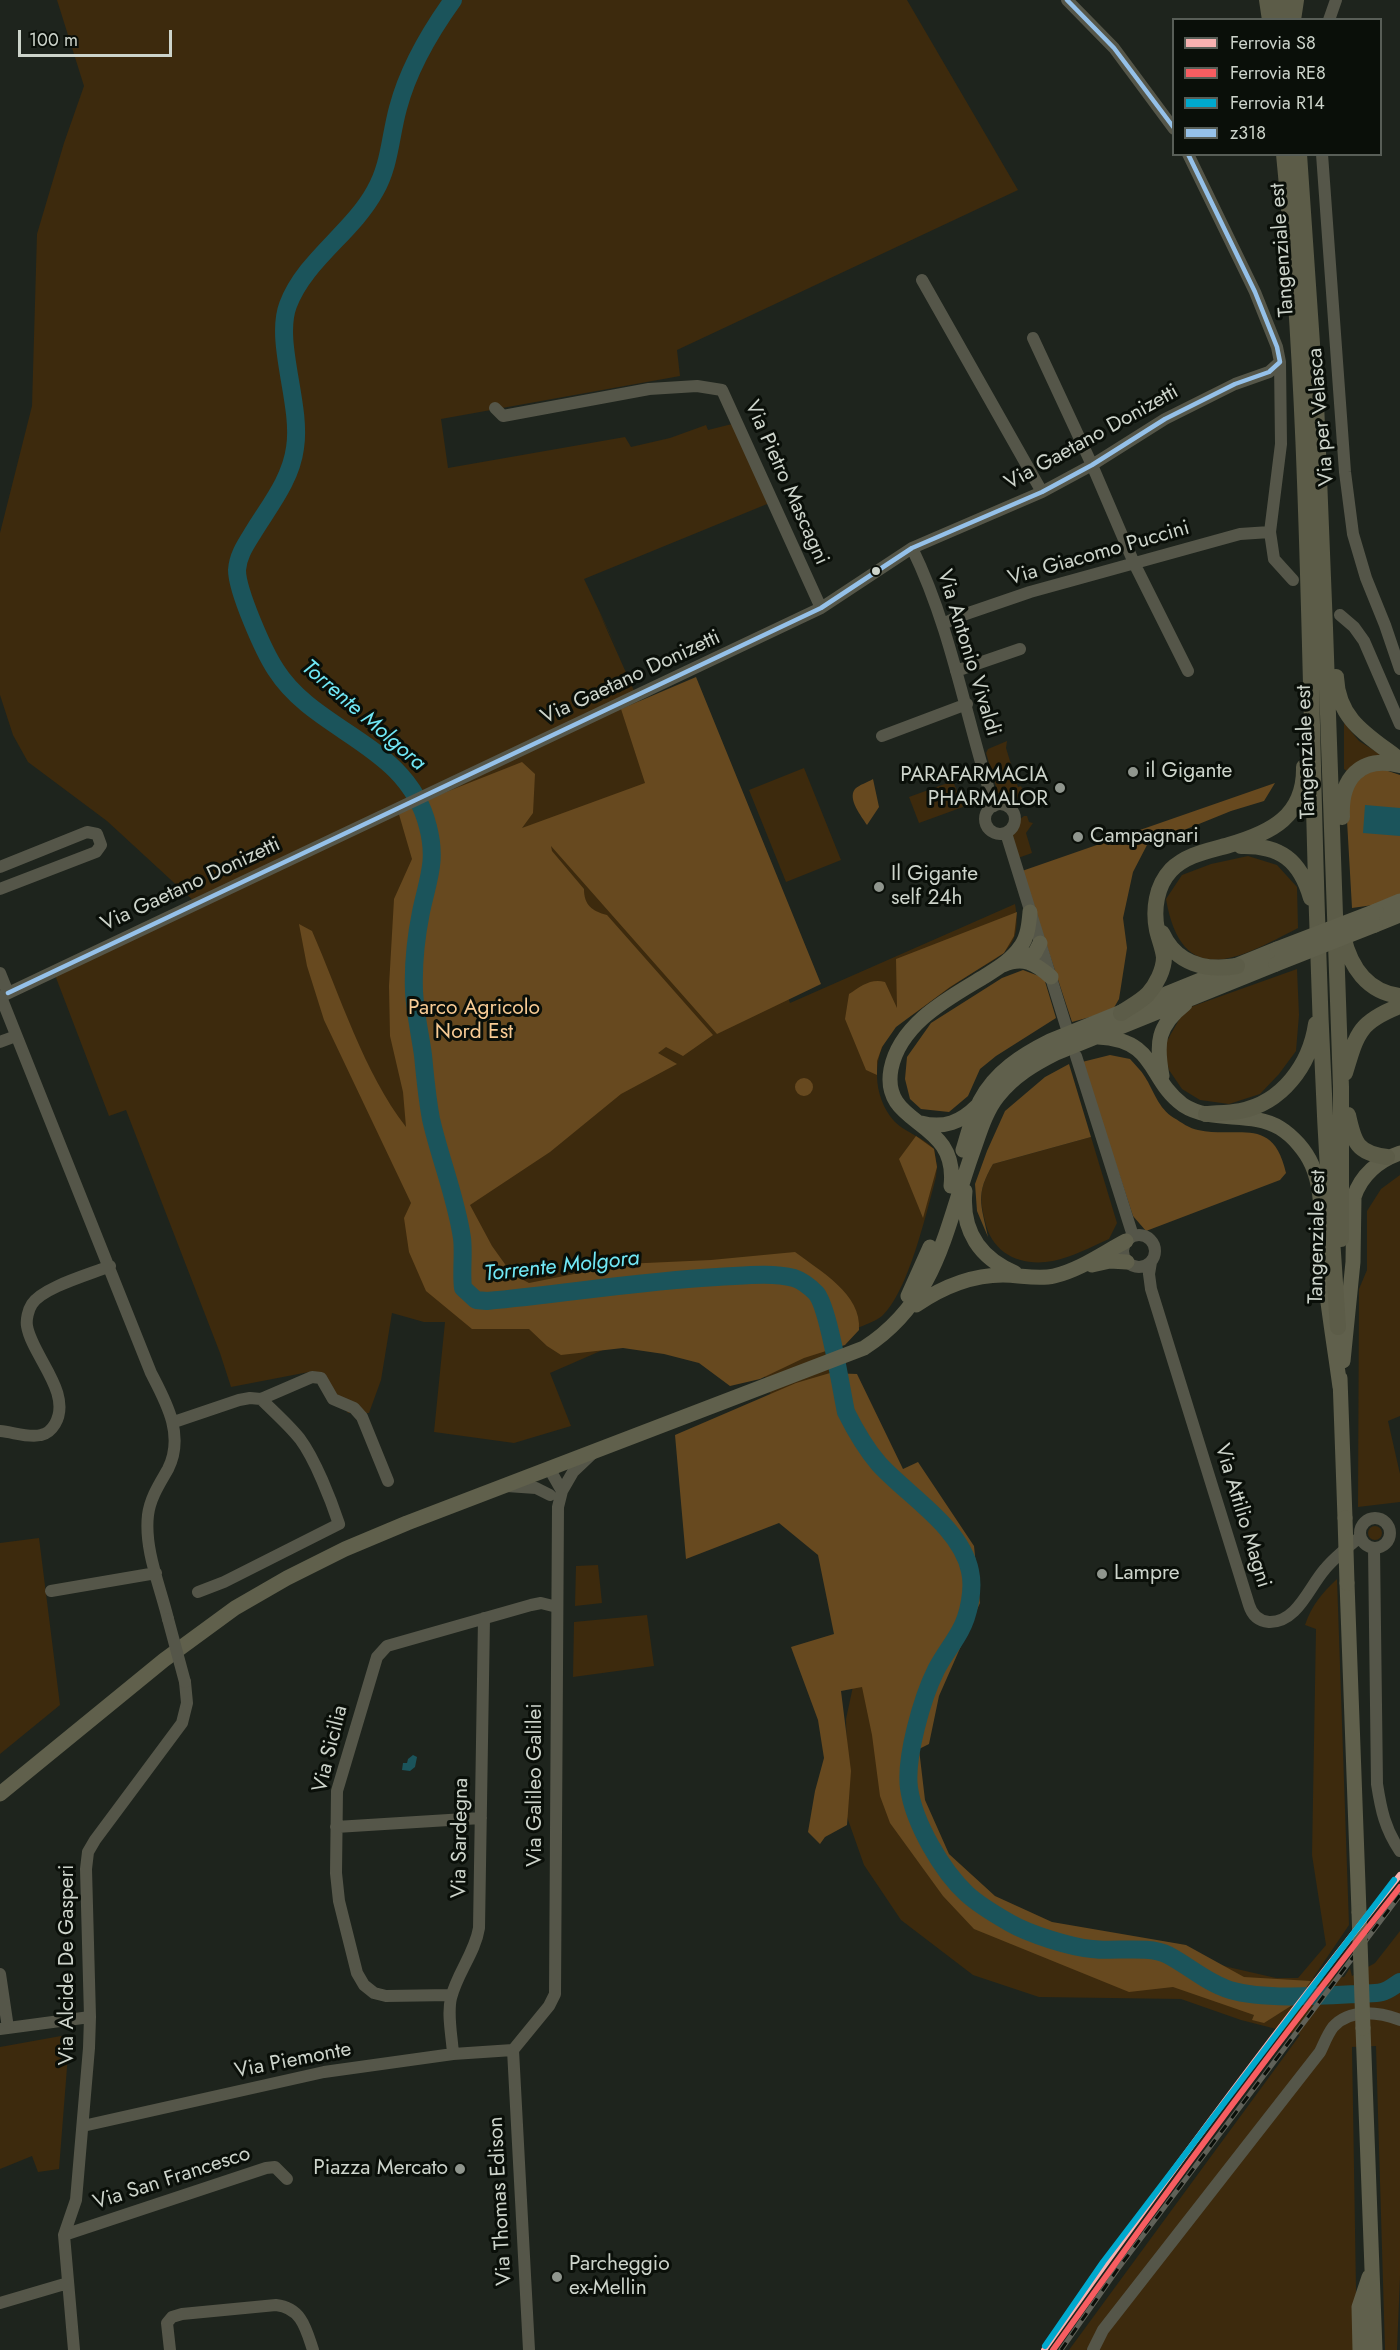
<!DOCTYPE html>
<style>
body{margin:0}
#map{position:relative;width:1400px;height:2350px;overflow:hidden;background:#1e241d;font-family:Jost,sans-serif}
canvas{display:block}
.legend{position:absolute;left:1172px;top:18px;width:210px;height:138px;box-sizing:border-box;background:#0a0f09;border:2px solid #585e57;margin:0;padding:8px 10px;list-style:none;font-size:18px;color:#cdd4cb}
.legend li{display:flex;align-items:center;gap:12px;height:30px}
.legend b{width:30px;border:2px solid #585e57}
.scale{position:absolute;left:18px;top:30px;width:154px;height:27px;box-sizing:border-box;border:3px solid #cdd4cb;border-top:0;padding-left:8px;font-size:18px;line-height:21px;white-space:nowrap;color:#cdd4cb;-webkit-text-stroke:4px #0a0f09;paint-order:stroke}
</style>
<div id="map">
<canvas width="1400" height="2350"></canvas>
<ul class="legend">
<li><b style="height:8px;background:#f8b1b0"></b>Ferrovia S8</li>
<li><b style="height:8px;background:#f75d61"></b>Ferrovia RE8</li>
<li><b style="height:8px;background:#00a9ce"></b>Ferrovia R14</li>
<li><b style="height:8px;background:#95c1e9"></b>z318</li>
</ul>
<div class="scale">100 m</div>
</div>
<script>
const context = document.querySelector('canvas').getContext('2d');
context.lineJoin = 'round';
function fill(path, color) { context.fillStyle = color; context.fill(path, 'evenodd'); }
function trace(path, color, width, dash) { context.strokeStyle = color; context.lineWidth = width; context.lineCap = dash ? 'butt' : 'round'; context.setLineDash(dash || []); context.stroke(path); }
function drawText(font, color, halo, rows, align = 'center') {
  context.font = font + ' Jost,sans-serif'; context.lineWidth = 6; context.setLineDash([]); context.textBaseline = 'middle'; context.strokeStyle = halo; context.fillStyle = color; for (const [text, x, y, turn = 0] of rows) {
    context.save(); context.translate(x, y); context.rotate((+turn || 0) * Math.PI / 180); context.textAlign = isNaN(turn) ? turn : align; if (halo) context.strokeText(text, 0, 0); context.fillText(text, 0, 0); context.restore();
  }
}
fill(new Path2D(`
 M57 0H907L1018 190 677 350 680 376 441 419 448 468 625 437 631 447 670 438 706 425 708 430 736 423 772 502 584 579 620 655 599 612 640 704 672 690 790 1003 1015 904C1017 914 1018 931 1013 940 1006 955 988 963 975 971 955 984 936 997 918 1011 911 1016 901 1021 895 1027 873 1051 871 1089 890 1116 901 1132 921 1135 934 1149L937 1167 936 1177C927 1211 908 1293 882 1316 872 1324 847 1331 835 1337L836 1369 879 1463 929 1846 1020 1917 1169 1950 1228 1967 1276 1978H1298L1326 1945 1312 1855 1316 1629 1305 1625C1312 1605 1322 1593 1337 1579L1349 1925 1313 1978 1344 1977 1350 1968 1352 1976 1375 1963 1400 1931V2276L1397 2350H1385L1376 2046 1352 2047 1357 2350H1069L1300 2035 1241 2020 1181 1999 1039 1997 973 1975 901 1920 864 1865 846 1814 848 1812 846 1719 855 1677 763 1370 760 1337 605 1349 550 1373 571 1426 514 1443 434 1432 445 1322H424L392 1313 381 1380 369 1413H348L314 1371 231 1387 220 1353 126 1110 109 1116 55 975 196 903 107 821 28 762 13 735 0 695V533L32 406 37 234 64 143 84 86Z
 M1344 723 1359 741 1383 756 1347 771 1344 769Z
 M1007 741 1006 748 1018 787 1021 786 1025 796 1015 799 998 793 986 753 988 749Z
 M804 768 841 860 786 882 749 790Z
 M953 781 963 807 919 823 909 797Z
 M1024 816H1027L1029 822 1033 823 1026 833 1032 853 1018 858 1012 834 1019 820Z
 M1248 856 1277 865 1297 887 1298 928C1240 958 1182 992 1166 899L1182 875 1211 864Z
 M1297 969 1299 1015 1296 1051 1279 1074 1260 1094 1229 1104 1200 1100 1182 1089 1169 1070 1163 1048 1185 1009Z
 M1091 1137 1117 1223 1109 1239C1091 1247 1072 1257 1053 1261 1021 1267 992 1254 985 1221 979 1196 980 1187 993 1164Z
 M1400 1175V1416L1388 1421 1400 1474V1502L1358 1507 1359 1289 1367 1270V1211L1381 1189Z
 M1368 1533a7 7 0 1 1 14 0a7 7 0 1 1-14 0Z
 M39 1538 60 1705 0 1754V1543Z
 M598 1565 602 1603 575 1606 576 1566Z
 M647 1615 654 1666 573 1677 574 1622Z
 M61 2036 69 2042 59 2169 38 2172 32 2156 0 2169V2047Z`), '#3d2a0d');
fill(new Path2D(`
 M696 677 821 984 717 1034 551 846 552 851 584 889C584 905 592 911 607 915L713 1035 683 1056 666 1047 658 1053 677 1064 621 1094 550 1152 470 1205 492 1246 512 1274 529 1283 624 1264 711 1260 795 1252C820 1271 862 1294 859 1330L845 1345 804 1358 760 1379 730 1386 699 1363 664 1354 623 1348 561 1355 547 1346 529 1329H472L426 1291 409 1252 404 1218 411 1203 324 1020 307 966 299 924 312 931C340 995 364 1073 406 1127L403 1092 390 1036 389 986 394 899 412 859 398 811 522 762 535 774 533 813 522 828 645 783 621 709Z
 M1379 768 1400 775V896L1380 904 1352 908 1346 803 1359 776Z
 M873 779 879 807 867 825C862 817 847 799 855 789 859 785 868 782 873 779Z
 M1275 783 1264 801 1231 811 1147 845 1133 872 1123 918 1127 948 1119 999 1112 1011 1072 1022 1022 871Z
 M1017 912 1014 936 1004 953 950 987 896 1027 882 1047 877 1061V1075L866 1070 845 1019 849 994C861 986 871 978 885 982L897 1008 896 959Z
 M1023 970 1044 978 1056 1018 996 1056 980 1069 968 1096 949 1112 921 1109 910 1099 905 1079 907 1057 931 1023 1002 978Z
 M1110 1055 1130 1059C1135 1065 1141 1070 1145 1077 1154 1091 1158 1108 1174 1118 1181 1122 1190 1129 1198 1130 1239 1139 1273 1115 1286 1173L1280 1180 1146 1231 1133 1216 1082 1062Z
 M1069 1064 1091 1137 993 1164C975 1195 981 1204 988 1237L977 1211 975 1184 987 1151 1005 1111 1045 1077Z
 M795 1087a9 9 0 1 1 18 0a9 9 0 1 1-18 0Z
 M916 1136 934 1149 937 1167 923 1218 899 1159Z
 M830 1373 857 1374 903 1469 918 1462 974 1546 980 1603 939 1696 929 1744 919 1749 925 1800 949 1854 995 1896 1052 1922 1186 1945 1244 1977 1311 1981 1294 2004 1264 2023 1252 2020 1254 2015 1173 1987 1129 1992 974 1929 943 1896 890 1823 880 1796 872 1735 862 1687 841 1691 851 1771 847 1825 825 1837 820 1844 808 1832 815 1791 824 1758 818 1720 791 1647 834 1634 818 1555 779 1523 686 1559 675 1435 796 1383Z`), '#67491f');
fill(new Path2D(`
 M1365 805 1400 808V836L1363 833Z
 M413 1755 417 1757 415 1767 410 1771 402 1770 403 1763H407L408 1759Z`), '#1b545b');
trace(new Path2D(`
 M453 0C430 32 408 70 398 108 390 137 390 165 375 191 352 233 305 260 288 305 274 342 302 405 295 448 291 479 270 505 254 531 246 544 238 555 237 570 237 591 264 652 276 670 316 733 408 744 428 827 437 861 428 879 421 912 416 937 413 965 414 991 415 1012 420 1034 423 1055 425 1076 427 1098 431 1119 440 1159 456 1197 462 1238 464 1254 461 1271 463 1288L476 1300 487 1301C564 1294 640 1281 717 1277 742 1276 770 1272 794 1278 803 1281 810 1287 816 1293 829 1308 841 1389 846 1412 855 1430 866 1449 879 1464 907 1495 961 1527 970 1571 974 1589 969 1615 960 1631 953 1644 943 1656 936 1670 922 1698 905 1758 909 1788 914 1823 942 1871 967 1894 979 1905 996 1915 1010 1923 1029 1934 1070 1947 1092 1949 1114 1952 1149 1945 1168 1955 1189 1966 1207 1983 1230 1990 1263 2000 1321 1996 1357 1994 1365 1993 1374 1994 1382 1992 1388 1991 1395 1985 1400 1982`), '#1b545b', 18);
trace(new Path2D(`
 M1067 0 1114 48 1174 129
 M1329 20 1336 0
 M1188 154 1255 292 1277 347 1280 362 1281 444 1270 532 1274 559 1293 580
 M1322 154 1345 472 1353 534 1366 578 1385 625 1400 669
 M922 280 1042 492
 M1033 338 1092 465 1134 563 1188 671
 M495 408 503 416 649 389 697 386 722 390 821 608
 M912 548C952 630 966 720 994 806
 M1340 615 1354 627 1364 641 1400 724
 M943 624 960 616 1030 592 1240 534 1270 532
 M956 671 1020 649
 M882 736 967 704
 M985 819a15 15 0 1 1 30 0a15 15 0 1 1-30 0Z
 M1006 833 1066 1026
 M0 867 87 832 97 834 101 845 96 852 0 889
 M0 973 8 993
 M0 997 821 608 912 548 1042 492 1092 465 1165 419 1235 384 1269 372 1280 362
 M1 997 151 1373C166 1402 185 1435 168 1469 160 1483 150 1498 148 1515 144 1549 160 1586 168 1619
 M0 1042 16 1036
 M1076 1056 1133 1236
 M1123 1251a16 16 0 1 1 32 0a16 16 0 1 1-32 0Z
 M1151 1262 1149 1274 1151 1289 1249 1605C1252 1615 1258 1621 1269 1622 1297 1623 1309 1587 1325 1569 1335 1557 1348 1547 1360 1537
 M174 1422 239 1400 250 1398 261 1399 312 1377 321 1378 333 1399 354 1408 362 1417 388 1481
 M0 1431C13 1432 28 1438 41 1435 47 1434 52 1429 55 1424 73 1393 32 1356 27 1326 26 1320 28 1310 32 1304 43 1287 91 1274 110 1266
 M507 1486 536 1488 550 1495
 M562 1491 573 1472 593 1453
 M1360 1533a15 15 0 1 1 30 0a15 15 0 1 1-30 0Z
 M1374 1548 1377 1784C1381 1810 1385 1829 1400 1851
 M51 1591 156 1573
 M198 1592 224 1582 339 1524C331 1500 315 1459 300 1439 289 1425 274 1412 261 1399
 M336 1827 481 1818
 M0 1974 8 2028
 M451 1995 386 1996 374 1993 364 1985 357 1973 339 1901 336 1873 337 1791 377 1657 387 1646 531 1605 541 1603 557 1607
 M0 2029 90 2017
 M513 2050 549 2006 555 1994 558 1507 562 1491 550 1470
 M513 2050 529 2350
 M453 2054C452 2036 447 2015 451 1998 457 1973 475 1953 479 1928L484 1618
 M83 2126 324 2072 453 2054 513 2050
 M64 2235 266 2168 275 2167 287 2179
 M0 2303 68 2283
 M74 2350 64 2235 76 2200 89 2048 90 2017 86 1869 88 1852 95 1840 182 1723 187 1703 185 1682
 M170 2350 167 2323 172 2317 182 2314 276 2305C302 2308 306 2329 313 2350
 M1093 2350 1103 2330 1320 2052C1324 2044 1327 2035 1333 2027 1350 2008 1379 2012 1400 2020`), '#555649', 12);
trace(new Path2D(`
 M1376 911 1400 901
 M1375 925 1400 915
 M1020 960 1035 953 1040 943
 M1003 965C1023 956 1035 963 1051 977
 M1098 1037C1158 1040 1147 1079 1183 1105 1212 1124 1251 1110 1280 1128 1293 1136 1306 1151 1312 1165 1324 1192 1320 1223 1322 1251 1326 1297 1334 1342 1340 1387
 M1162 1076C1156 1043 1157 1026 1185 1004
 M921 1123C944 1129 961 1122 977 1106
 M963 1150C968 1134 972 1116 980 1101 995 1072 1022 1055 1050 1041L1277 949
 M951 1186C959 1117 880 1128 891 1069 900 1024 947 999 982 978 996 969 1011 961 1021 946 1028 936 1029 923 1030 912
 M965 1191C961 1231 980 1258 1015 1273
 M1092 1265 1110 1261 1127 1262
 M908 1296 930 1247
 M916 1305C941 1288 972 1275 1003 1275 1020 1275 1038 1280 1054 1276 1080 1270 1103 1253 1126 1241
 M1343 1361 1353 1262 1354 1197C1361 1175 1379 1160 1400 1153
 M1340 1378 1345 1518
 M1347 1583 1359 1912
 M0 1794 164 1660 235 1608 287 1578 345 1549 407 1523 864 1348C937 1301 945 1230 972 1154 979 1135 985 1112 998 1096 1014 1076 1034 1064 1056 1053L1276 964
 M1363 2028 1375 2350
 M1360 2350 1359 2307 1369 2277`), '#60604c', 15);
trace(new Path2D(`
 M1267 0 1270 20
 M1282 0 1285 20
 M1293 20 1296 0
 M1284 154C1309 407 1309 661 1317 915 1321 1052 1328 1190 1338 1327
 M1299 154 1316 402 1325 628 1341 1087V1239
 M1336 677C1338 721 1369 736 1400 760
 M1342 817C1340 779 1360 755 1400 765
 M1241 846C1280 845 1300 860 1311 898
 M1162 933C1176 964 1206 971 1237 966
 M1343 936C1350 966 1367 992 1400 996
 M1121 1013C1130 1007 1140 1002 1148 994 1156 985 1164 970 1164 957 1163 948 1159 939 1157 930 1153 910 1156 886 1171 870 1187 854 1209 851 1229 845 1271 833 1305 816 1304 767
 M1345 1073C1357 1033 1359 1022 1400 1006
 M1206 1114C1217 1113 1229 1113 1240 1111 1282 1103 1310 1065 1316 1024
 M1348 1115C1354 1143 1357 1153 1387 1157`), '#5c5c48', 16);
const rail = new Path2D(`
 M1061 2350 1117 2270 1400 1895`);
trace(rail, '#5f6158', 5);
trace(rail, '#0a0f09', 3, [9]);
trace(new Path2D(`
 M168 1619 185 1682`), '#555649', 12);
trace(new Path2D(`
 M1277 949 1376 911
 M1276 964 1375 925
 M1345 1518 1347 1583
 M1359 1912 1363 2028`), '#60604c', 15);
trace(new Path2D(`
 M1067 0 1114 48 1174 128
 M8 993 821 608 912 548 1042 492 1092 465 1165 419 1235 384 1269 372 1280 362 1277 347 1255 292 1188 154`), '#95c1e9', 4.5);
trace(new Path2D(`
 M1044 2350C1158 2189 1276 2029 1400 1875`), '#f8b1b0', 6);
trace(new Path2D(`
 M1053 2350C1165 2193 1280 2038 1400 1887`), '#f75d61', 6);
trace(new Path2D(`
 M1045 2346 1103 2262 1394 1880`), '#00a9ce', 6);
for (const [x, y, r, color] of [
 [876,571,5,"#cdd4cb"],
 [1133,772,6,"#90968e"],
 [1060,788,6,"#90968e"],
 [1078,837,6,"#90968e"],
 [879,887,6,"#90968e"],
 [1102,1574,6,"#90968e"],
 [460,2169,6,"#90968e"],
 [557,2277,6,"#90968e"]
]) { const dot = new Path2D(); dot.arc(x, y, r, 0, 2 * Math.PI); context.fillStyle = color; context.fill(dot); trace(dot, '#0a0f09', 2); }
drawText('21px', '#cdd4cb', '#0a0f09', [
 ["Tangenziale est",1283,250,-94],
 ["Via per Velasca",1322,417,-95],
 ["Via Gaetano Donizetti",1092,438,-29],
 ["Via Pietro Mascagni",786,483,66],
 ["Via Giacomo Puccini",1099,554,-16],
 ["Via Antonio Vivaldi",968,653,73],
 ["Via Gaetano Donizetti",631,678,-25],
 ["Tangenziale est",1307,752,-92],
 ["Via Gaetano Donizetti",191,885,-25],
 ["Tangenziale est",1318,1237,-89],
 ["Via Attilio Magni",1242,1516,73],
 ["Via Sicilia",331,1749,-76],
 ["Via Galileo Galilei",536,1785,-90],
 ["Via Sardegna",461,1838,-89],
 ["Via Alcide De Gasperi",68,1965,-90],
 ["Via Piemonte",293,2061,-11],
 ["Via San Francesco",172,2179,-18],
 ["Via Thomas Edison",501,2201,-93]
]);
drawText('21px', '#cdd4cb', '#0a0f09', [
 ["il Gigante",1145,772],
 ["PARAFARMACIA",1048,776,"right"],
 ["PHARMALOR",1048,800,"right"],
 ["Campagnari",1090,837],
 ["Il Gigante",891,875],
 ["self 24h",891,899],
 ["Lampre",1114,1574],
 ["Piazza Mercato",448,2169,"right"],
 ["Parcheggio",569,2265],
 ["ex-Mellin",569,2289]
], 'left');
drawText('21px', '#f8cb94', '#0a0f09', [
 ["Parco Agricolo",474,1009],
 ["Nord Est",474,1033]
]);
drawText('italic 22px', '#71e8f6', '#0a0f09', [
 ["Torrente Molgora",363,716,41],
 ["Torrente Molgora",562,1267,-6]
]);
</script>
